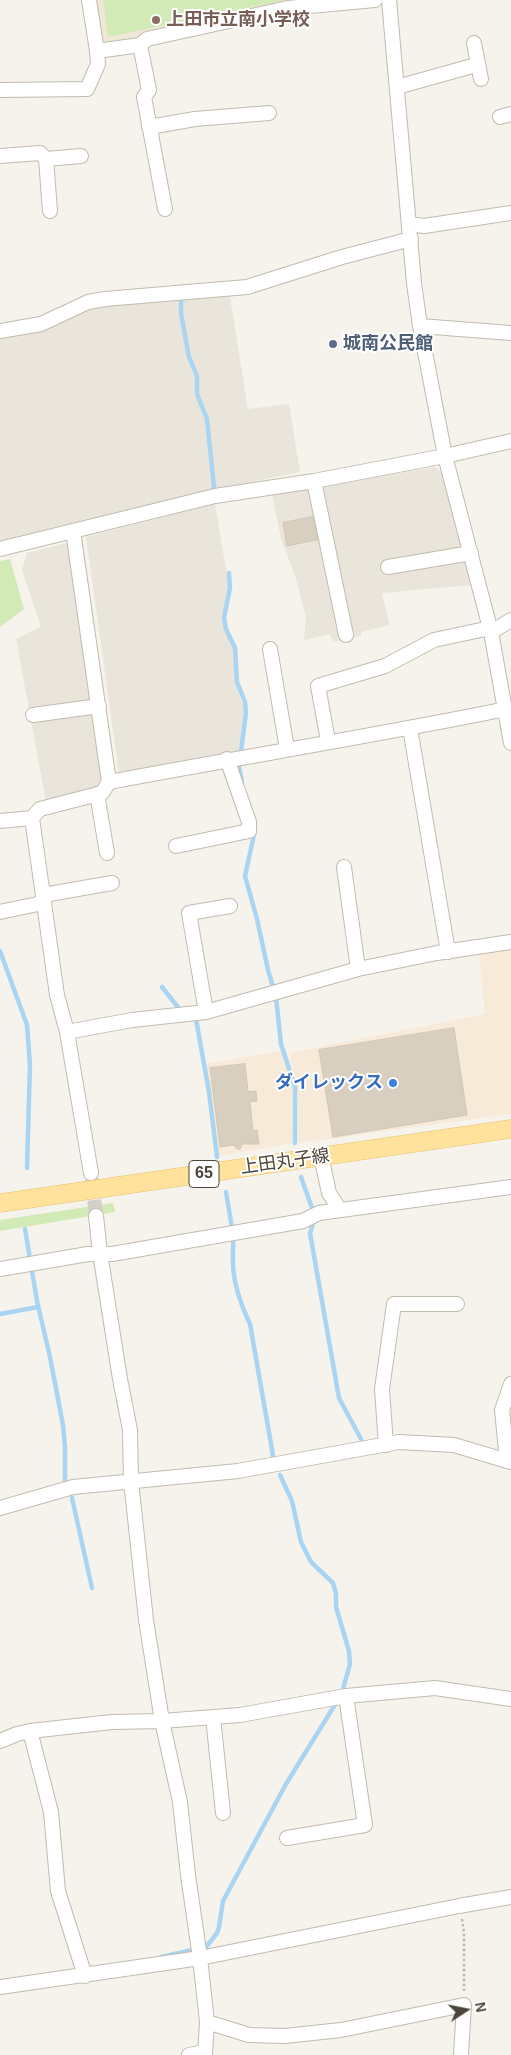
<!DOCTYPE html>
<meta charset="utf-8">
<style>
body{margin:0}
#map{position:relative;width:511px;height:2055px;overflow:hidden;background:#f6f3ec;font-family:Arial,sans-serif}
canvas{display:block}
.north{position:absolute;left:441px;top:1985px;width:50px;height:50px;-webkit-text-stroke:4px #fff;paint-order:stroke;rotate:79deg;font-size:14px;font-weight:700;line-height:20px;text-align:center;color:#4b4439}
.north::after{content:'';display:block;margin:auto;width:18px;height:22px;background:#4b4439;clip-path:polygon(50% 0,100% 100%,50% 72%,0 100%)}
</style>
<div id="map">
<canvas width="511" height="2055"></canvas>
<div class="north">N</div>
</div>
<script>
const context = document.querySelector('canvas').getContext('2d');
context.lineJoin = 'round';
function fill(path, color) { context.fillStyle = color; context.fill(path, 'evenodd'); }
function trace(path, color, width, dash) { context.strokeStyle = color; context.lineWidth = width; context.lineCap = dash ? 'butt' : 'round'; context.setLineDash(dash || []); context.stroke(path); }
function drawText(font, color, halo, rows, align = 'center') {
  context.font = font + ' Arial,"Noto Sans JP",sans-serif'; context.lineWidth = 4; context.setLineDash([]); context.textBaseline = 'middle'; context.strokeStyle = halo; context.fillStyle = color; for (const [text, x, y, turn = 0] of rows) {
    context.save(); context.translate(x, y); context.rotate((+turn || 0) * Math.PI / 180); context.textAlign = isNaN(turn) ? turn : align; if (halo) context.strokeText(text, 0, 0); context.fillText(text, 0, 0); context.restore();
  }
}
fill(new Path2D(`
 M229 291 248 409 289 404 300 472 215 489 0 543V334L81 309Z
 M435 467 445 476 471 585 382 593 390 625 361 632V636L333 642 330 634 304 640 306 617 295 575 281 539 272 494Z
 M215 504 229 587 222 618 224 628 233 649 236 682 245 713 238 754 119 774 86 537Z
 M66 543 70 544 104 779 96 789 46 802 16 639 41 627 22 570 27 553Z`), '#eae5da');
fill(new Path2D(`
 M511 947V1114L299 1143 297 1087 289 1053 485 1014 479 952Z
 M282 1051 292 1087 293 1143 219 1156 205 1064Z`), '#f7ead8');
fill(new Path2D(`
 M93 0H336L140 40 102 45Z`), '#efe8d6');
fill(new Path2D(`
 M103 0H285L108 37Z
 M10 559 24 609 0 627V561Z
 M113 1203 115 1212 0 1231V1220Z`), '#d2eab5');
trace(new Path2D(`
 M181 299V313L189 357 197 376V394L207 419 214 487
 M229 573 230 588 224 618 226 629 235 648 237 682 245 702 246 713 239 767 242 782
 M255 830 245 876 257 919 268 970 276 997 281 1044 295 1087V1143
 M0 951 27 1025 30 1065 27 1168
 M162 987 181 1011
 M192 1017 196 1019 209 1092 217 1157
 M301 1177 313 1211
 M226 1192 232 1228
 M314 1220 310 1233 339 1398 361 1439
 M25 1229 37 1301 50 1357 63 1425 65 1447V1480
 M233 1238C234 1246 232 1254 233 1262 233 1283 241 1305 250 1324L274 1461
 M0 1314 38 1307
 M280 1475 292 1501 301 1542 311 1562 333 1583 336 1594V1607L349 1651 350 1664 343 1689
 M72 1498 92 1588
 M206 1947 217 1933 219 1927 223 1901 286 1784 336 1703
 M161 1957 197 1949`), '#a9d4f2', 4.5);
const building = new Path2D(`
 M316 516 321 539 287 546 283 523Z
 M454 1028 467 1115 333 1137 319 1050Z
 M245 1064 248 1092 256 1091 257 1101 250 1102 253 1131 257 1130 259 1144H242L240 1149H237L234 1145 220 1147 210 1068Z`);
fill(building, '#d8cfc1');
trace(building, '#d3c7b4', 1);
trace(new Path2D(`
 M92 1179 96 1216`), '#d4d0c8', 14, [14, 7]);
const minor = new Path2D(`
 M89 0 97 51
 M389 0 414 283 420 326 445 456 491 632 511 743
 M474 43 481 79
 M140 45 149 90 144 97 165 209
 M397 87 476 65
 M0 90 87 89 98 64 97 51 140 45 147 39 288 8 375 0
 M500 117 511 114
 M149 127 195 119 269 113
 M0 156 40 153 46 159 50 211
 M46 159 81 156
 M409 224 424 226 511 213
 M420 326 511 333
 M0 331 41 324 88 302 105 299 247 287 342 257 411 239
 M314 481 346 635
 M73 531 109 782 102 793 40 809 32 818 57 995 67 1032 91 1173
 M0 549 215 496 314 481 445 456 511 441
 M388 567 471 553
 M491 632 511 620
 M270 649 287 749
 M33 715 99 706
 M410 728 448 952
 M328 741 318 686 385 666 434 640 490 628
 M109 782C241 757 374 736 506 709
 M97 794 107 853
 M0 821 32 818
 M176 846 249 831V822L227 759
 M344 867 358 969
 M0 912 38 904 49 894 112 883
 M206 1012 189 913 230 906
 M67 1032 132 1020 206 1012 358 969 437 953 511 942
 M321 1156 329 1193 340 1210
 M96 1216 100 1253 120 1379 130 1430 131 1481 146 1620 162 1721 180 1802 188 1875 200 1958 207 2022 205 2055
 M0 1269 88 1254H112L303 1221 319 1213 511 1187
 M386 1445 382 1389 394 1304H457
 M507 1461 502 1410 511 1384
 M0 1508 73 1487 238 1471 399 1442 454 1445 511 1462
 M213 1717 223 1813
 M30 1731 51 1812 58 1891 85 1976
 M0 1741 17 1734 30 1731 112 1722 162 1721 240 1715 346 1696 435 1688 511 1699
 M287 1838 365 1825 346 1696
 M0 1987 200 1958 459 1906 511 1897
 M207 2022 249 2035 285 2036 341 2030 464 2005 461 2055
 M189 2055 205 2052`);
const major = new Path2D(`
 M0 1203 511 1129`);
trace(minor, '#c2bbae', 16);
trace(major, '#e6c16a', 19);
trace(new Path2D(`
 M462 1919 464 1933V1991`), '#c4b79f', 2.5, [2.5, 2.5]);
trace(minor, '#fff', 14);
trace(major, '#ffe39c', 18);
for (const [x, y, r, color] of [
 [156,20,5,"#8d6e63"],
 [333,344,5,"#5c6f8a"],
 [393,1083,5,"#3f7fe0"]
]) { const dot = new Path2D(); dot.arc(x, y, r, 0, 2 * Math.PI); context.fillStyle = color; context.fill(dot); trace(dot, '#fff', 2); }
for (const [x, y, w] of [
 [204,1174,30]
]) { const box = new Path2D(); box.roundRect(x - w / 2, y - 13.5, w, 27, 4); context.fillStyle = '#fff'; context.fill(box); trace(box, '#4b4439', 1); }
drawText('bold 16px', '#4b4439', null, [
 ["65",204,1174]
]);
drawText('bold 18px', '#785e54', '#fff', [
 ["上田市立南小学校",166,20]
], 'left');
drawText('bold 18px', '#4e5e75', '#fff', [
 ["城南公民館",343,344]
], 'left');
drawText('bold 18px', '#366cbe', '#fff', [
 ["ダイレックス",383,1083]
], 'right');
drawText('18px', '#4b4439', '#fff', [
 ["上田丸子線",285,1162,-8]
]);
</script>
